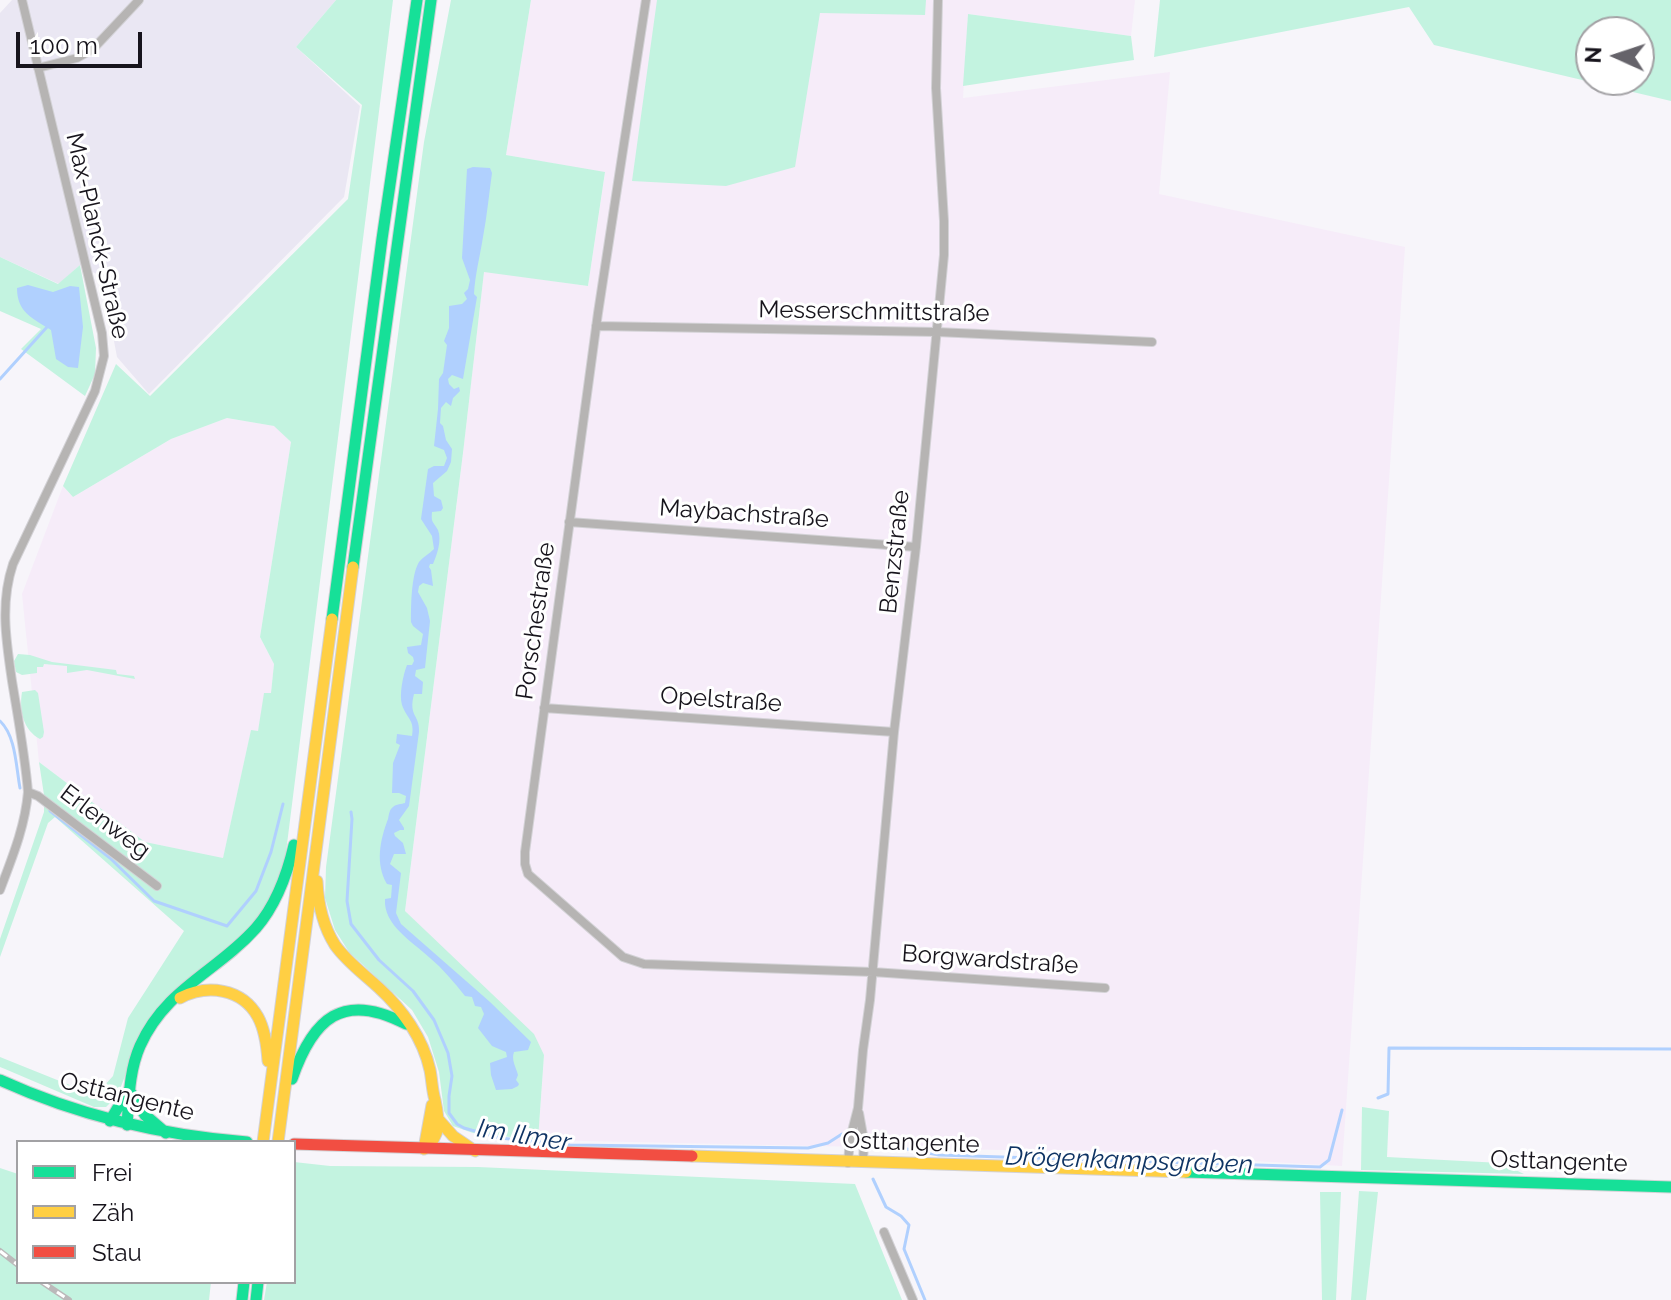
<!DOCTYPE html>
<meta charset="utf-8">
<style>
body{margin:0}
#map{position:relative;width:1671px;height:1300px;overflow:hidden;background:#f7f5fa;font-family:Raleway,sans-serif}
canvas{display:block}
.legend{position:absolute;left:16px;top:1140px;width:280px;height:144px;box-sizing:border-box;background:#fff;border:2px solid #a2a1a4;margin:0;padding:10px 14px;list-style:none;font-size:24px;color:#17141c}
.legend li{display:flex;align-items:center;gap:16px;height:40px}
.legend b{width:40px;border:2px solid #a2a1a4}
.north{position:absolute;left:1575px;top:16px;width:80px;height:80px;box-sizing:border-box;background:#fff;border:2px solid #a2a1a4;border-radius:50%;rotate:273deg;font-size:22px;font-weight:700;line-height:32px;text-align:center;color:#17141c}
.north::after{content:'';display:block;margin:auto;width:28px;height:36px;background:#65636a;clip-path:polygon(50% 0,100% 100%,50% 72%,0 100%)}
.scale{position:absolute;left:16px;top:32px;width:126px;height:36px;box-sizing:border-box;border:4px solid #17141c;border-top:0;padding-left:10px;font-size:24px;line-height:28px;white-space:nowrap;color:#17141c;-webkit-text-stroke:6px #fff;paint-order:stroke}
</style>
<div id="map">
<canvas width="1671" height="1300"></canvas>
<ul class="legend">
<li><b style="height:10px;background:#16e098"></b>Frei</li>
<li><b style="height:10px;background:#ffcf43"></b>Zäh</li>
<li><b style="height:10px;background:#f24e42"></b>Stau</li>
</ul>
<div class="north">N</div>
<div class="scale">100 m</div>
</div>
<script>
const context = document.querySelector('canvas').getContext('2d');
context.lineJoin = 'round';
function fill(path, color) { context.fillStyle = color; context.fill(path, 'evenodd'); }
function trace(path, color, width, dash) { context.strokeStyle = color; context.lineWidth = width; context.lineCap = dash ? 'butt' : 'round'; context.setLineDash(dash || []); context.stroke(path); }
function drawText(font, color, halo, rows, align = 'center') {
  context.font = font + ' Raleway,sans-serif'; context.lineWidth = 6; context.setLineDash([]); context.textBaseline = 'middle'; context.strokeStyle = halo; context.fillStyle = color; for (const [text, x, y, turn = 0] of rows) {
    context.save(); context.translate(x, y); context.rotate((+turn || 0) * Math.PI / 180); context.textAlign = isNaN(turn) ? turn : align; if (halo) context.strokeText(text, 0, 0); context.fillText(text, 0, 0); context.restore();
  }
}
fill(new Path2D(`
 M531 0H1135L1131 36 968 14 963 98 1170 72 1159 194 1405 247 1342 1166 1095 1152 538 1140 544 1055 405 911 463 453 484 271 588 286 605 173 506 155Z
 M227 418 275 426 291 442 260 637 274 664 271 694 258 731H251L223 859 145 842 39 762 22 594 63 486 73 497 171 439Z`), '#f6ecf9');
fill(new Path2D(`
 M12 0H336L296 47 360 106 344 197 149 394 117 357 102 277 80 265 59 284 0 257V13Z`), '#eae7f3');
fill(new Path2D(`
 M336 0H393L286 852 279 883 262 914 138 1042 120 1089 113 1100 106 1107H94L5 1069 0 1067V1057L87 1092 103 1087 113 1076 128 1018 184 931 55 817 48 823 0 957V939L44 812V795L39 762 145 842 223 858 251 730 258 731 264 693H271L274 664 260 637 291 442 274 426 227 418 171 439 73 497 63 486 116 364 150 396 348 199 362 105 296 47Z
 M451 0H531L506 155 605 172 588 286 484 272 463 453 405 911 534 1034 544 1055 538 1140 473 1133 453 1126 444 1111 439 1072 428 1037 412 1010 349 952 335 930 325 898 326 867 424 142Z
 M657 0H926L925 15 820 13 795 167 726 186 632 181Z
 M1160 0H1671V101L1434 45 1409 7 1154 57ZM1591 32H1639V80H1591Z
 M968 14 1131 36 1134 60 963 86Z
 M0 257 58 284 80 265 96 348 95 374 85 396 21 349 41 329 0 311Z
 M18 654 30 655 52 662 116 670 117 674 134 676 135 679 87 670 67 673V666L44 664 43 667H37V673L22 675 16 672 14 661Z
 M35 690 38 693 44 732 43 737 40 739C23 730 19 710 22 692Z
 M1362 1107 1389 1111 1387 1157 1501 1163 1524 1174 1361 1170Z
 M294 1162 330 1166 478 1167 855 1184 902 1300H264L267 1282H294Z
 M0 1168 18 1174V1282H211L209 1300H0Z
 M1359 1191 1378 1192 1366 1300H1351Z
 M1320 1192H1341L1336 1300H1322Z`), '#c3f3e0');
fill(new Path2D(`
 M473 167 490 168 492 173C489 194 487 216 483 237 480 256 475 275 474 294L477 297 463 379 452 375 448 379 449 384 454 389 459 387 460 391 453 398 451 406 446 402 441 408 440 423 443 426 446 440 452 449 451 462 447 471 433 483 434 496 441 500 443 508 441 511 432 512C431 523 433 521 438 530 442 540 437 555 433 564H430L429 567 431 570 433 586 423 583 419 586 418 592 427 608 430 621 425 668 416 670 415 676 423 682 422 694H414C408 717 420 714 419 732L409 806 399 820 404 828V830H400L394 833 395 836 403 843 406 854H394L390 864 401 873 396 913 401 924 490 1002 531 1042 528 1050 514 1052C511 1060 516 1067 518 1075L516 1080 519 1084 518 1086 512 1089 496 1090 491 1075 490 1063 507 1057 506 1052 492 1046 478 1028 484 1014 481 1007 475 1006 472 997 465 996C454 982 443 969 430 958 413 942 383 925 385 899L391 898 392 885 387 884C375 864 380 840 388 819 389 815 389 810 393 807 396 804 402 804 405 803L406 796 399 793H392L393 763 400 745 396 743 397 734 412 736C415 720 407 719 402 705 399 695 403 675 407 665H412L414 661 413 657 408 653 407 647 421 645 423 634 413 626 411 622C411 607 411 575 419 562 423 557 429 554 434 549L432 536 421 519 428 469 434 466H444L447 458 444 450 434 446 438 409 439 379 443 373 447 345 444 341 449 328V306L462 304 467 299 464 293 468 289 470 280 462 258 467 169Z
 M28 285 53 292 70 286 79 287 83 327 78 368 68 367 56 359 51 330C32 318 17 312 17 288Z`), '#b0d0fe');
trace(new Path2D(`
 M0 379 47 327
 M0 721C16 736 16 767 20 788
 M50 811 110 858 154 901 227 926 256 891 271 852 283 804
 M351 812 352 819 347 901 351 924 379 960 413 991 434 1020 448 1053 452 1076 449 1096V1113L457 1124 464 1128 500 1138 570 1145 808 1148 828 1143 842 1134
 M1378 1098 1388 1094 1389 1048 1671 1049
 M879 1136 896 1147 939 1155 1320 1167 1329 1160 1342 1110
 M873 1179 886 1207 901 1216 909 1225 904 1249 925 1300`), '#b0d0fe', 3);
const street = new Path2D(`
 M646 0 598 313 525 852V864L528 874 623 957 644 964 873 972 1105 988
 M38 68 77 58 93 49 139 0
 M596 326 937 332 1152 342
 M569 522 916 547
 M544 708 894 732
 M28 792 38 796 157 886
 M0 890C12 858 25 827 28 792 25 755 18 718 12 681 6 640 0 603 13 564L95 391 104 356 102 333 22 0
 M859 1113 864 1141 863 1163
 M848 1163 850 1139 858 1108 863 1050 870 1000 894 732 916 547 944 255V221L936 88 938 0
 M884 1232 913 1300`);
const fast = new Path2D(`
 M353 567 431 0
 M332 619 382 239 417 0
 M292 1079C313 1018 343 991 406 1024
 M0 1080C79 1116 160 1135 247 1142
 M131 1093 145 1115 166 1133
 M110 1121 127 1092
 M127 1125C129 1099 129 1071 140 1046 166 988 217 972 256 928 276 905 287 875 294 845
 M1186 1172 1671 1187
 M242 1300 244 1282
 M256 1300 258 1282`);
const slow = new Path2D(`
 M317 881C318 904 323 926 335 945 347 962 364 974 379 988 402 1009 423 1038 430 1070 432 1080 432 1090 435 1100 439 1119 442 1136 424 1149
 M180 998C207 984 242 988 258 1017 265 1030 267 1046 268 1061
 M438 1119 453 1136 475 1151
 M263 1142 332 619
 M278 1142 353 567
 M424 1149 432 1105
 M692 1156 1186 1172`);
const jam = new Path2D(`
 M294 1144 692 1156`);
trace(street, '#d3d2d6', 10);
trace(fast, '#d3d2d6', 13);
trace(slow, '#d3d2d6', 13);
trace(jam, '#d3d2d6', 13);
trace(street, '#b6b4b3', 8);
trace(fast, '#16e098', 11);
trace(slow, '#ffcf43', 11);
trace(jam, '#f24e42', 11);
const rail = new Path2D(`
 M0 1251 18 1265
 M42 1282 69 1300`);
trace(rail, '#bbb9ba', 6);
trace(rail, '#fff', 3, [9]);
drawText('24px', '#17141c', '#fff', [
 ["Max-Planck-Straße",97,236,77],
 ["Messerschmittstraße",874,312,1],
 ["Maybachstraße",744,514,4],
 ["Benzstraße",895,552,-84],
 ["Porschestraße",536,621,-82],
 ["Opelstraße",721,700,4],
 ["Erlenweg",105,822,37],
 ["Borgwardstraße",990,960,4],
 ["Osttangente",127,1097,14],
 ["Osttangente",911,1143,2],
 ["Osttangente",1559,1162,2]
]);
drawText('italic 26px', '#0f3464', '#fff', [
 ["Im Ilmer",524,1136,9],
 ["Drögenkampsgraben",1129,1161,2]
]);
</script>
